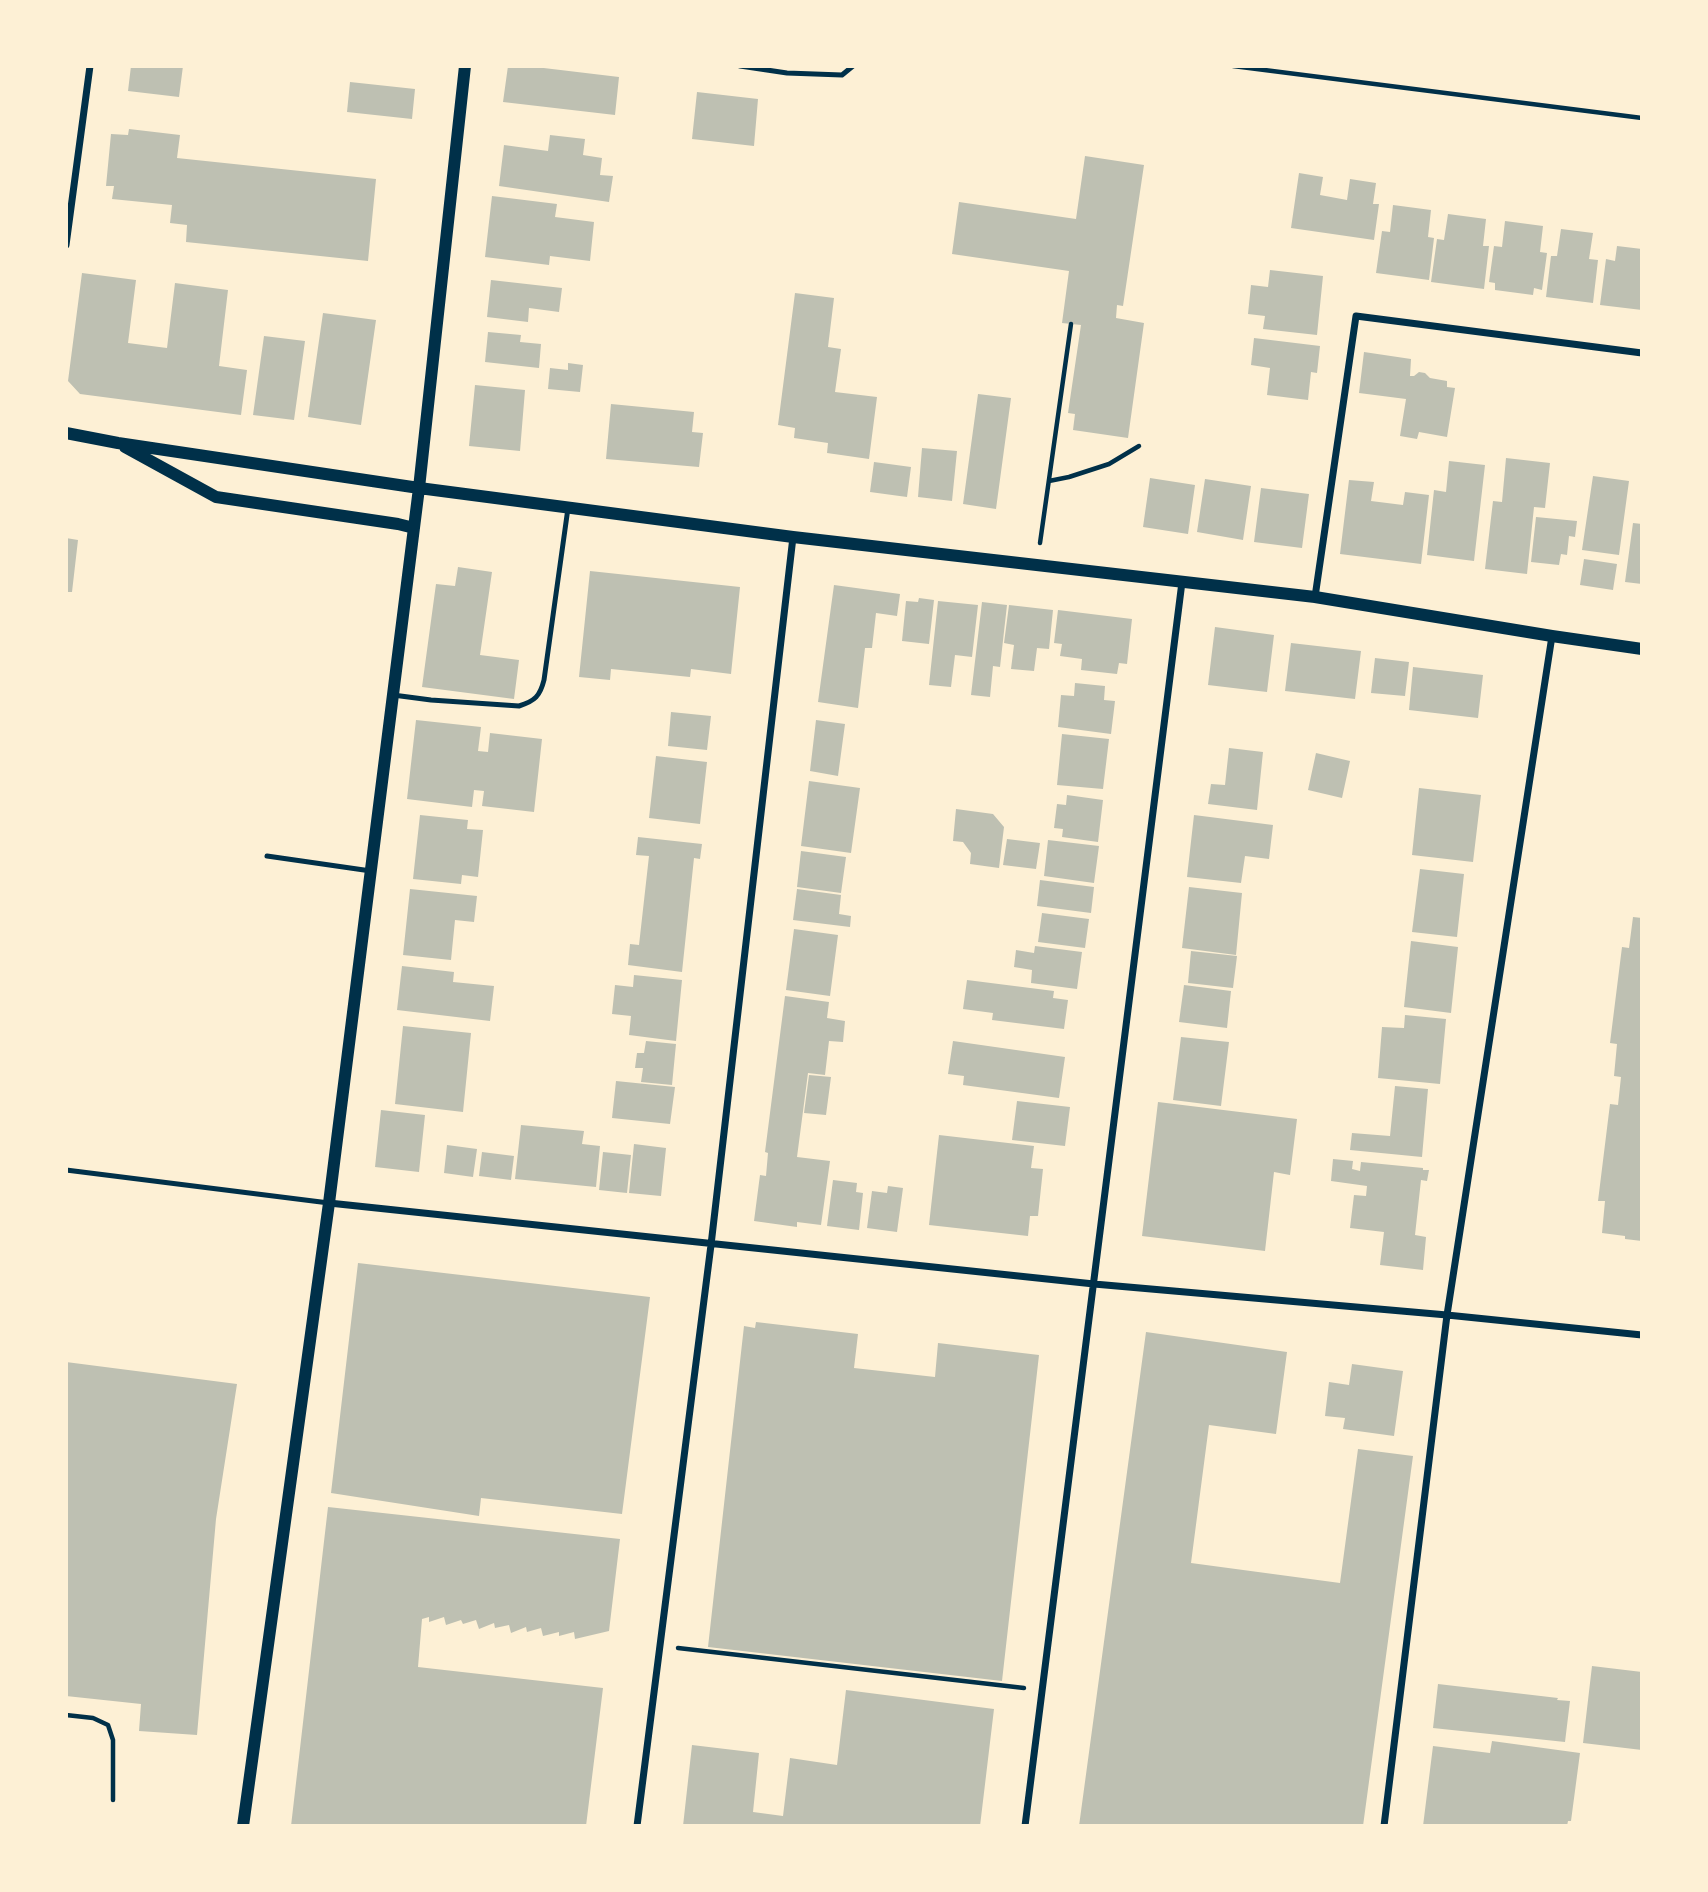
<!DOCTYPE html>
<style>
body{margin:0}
#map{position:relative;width:1708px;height:1892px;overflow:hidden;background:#fdf0d5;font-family:Montserrat,sans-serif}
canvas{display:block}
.frame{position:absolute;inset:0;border:68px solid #fdf0d5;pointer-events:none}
</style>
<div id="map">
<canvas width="1708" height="1892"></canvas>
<div class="frame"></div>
</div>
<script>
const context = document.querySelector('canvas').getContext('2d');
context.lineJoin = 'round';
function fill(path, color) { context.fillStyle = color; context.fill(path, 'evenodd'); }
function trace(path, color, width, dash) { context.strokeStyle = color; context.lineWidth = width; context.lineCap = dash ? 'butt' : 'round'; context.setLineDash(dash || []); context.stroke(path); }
fill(new Path2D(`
 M131 66H183L179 97 128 91Z
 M508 66H527L619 77 615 115 503 102Z
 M350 82 415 89 412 119 347 112Z
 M697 92 758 99 754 146 692 139Z
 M129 129 180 135 177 158 376 179 368 261 186 242 187 225 170 223 172 205 112 199 114 186H106L111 134 128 135Z
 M550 135 585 139 583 155 602 158 600 175 613 176 609 202 499 186 504 145 548 151Z
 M1085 156 1144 165 1123 306 1117 305 1116 318 1144 323 1128 438 1073 430 1075 414 1068 413 1081 325 1062 323 1069 271 952 254 959 202 1076 219Z
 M1299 173 1323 177 1320 195 1347 200 1350 179 1376 183 1373 204H1379L1374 240 1291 228Z
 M492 196 557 204 555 217 594 222 590 261 550 256 549 265 485 257Z
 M1393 205 1431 210 1428 237 1434 238 1429 280 1376 273 1382 231 1390 232Z
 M1448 214 1486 219 1483 246H1489L1484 289 1431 282 1437 239 1444 240Z
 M1505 221 1543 226 1540 252 1547 253 1542 290 1534 288 1533 295 1495 290V283L1489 282 1494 246 1502 247Z
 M1561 229 1593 233 1589 259 1598 260 1593 303 1546 297 1551 256H1557Z
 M1617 246 1642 249V310L1600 305 1606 259 1615 261Z
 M1270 270 1323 276 1317 335 1263 329 1265 316 1248 314 1251 285 1268 287Z
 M82 273 136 280 128 343 167 348 175 283 228 290 219 366 247 370 241 415 80 394 68 381Z
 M491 280 562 288 559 312 529 308 528 322 487 317Z
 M795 293 834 298 828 347 841 349 835 392 877 397 869 459 827 453 828 443 794 438 795 428 778 425Z
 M323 313 376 320 361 425 308 417Z
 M488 332 521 335 520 342 541 344 539 368 485 362Z
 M264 336 305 341 294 420 253 415Z
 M1254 338 1320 346 1317 373 1311 372 1308 400 1267 395 1270 368 1251 365Z
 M1364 352 1411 359 1410 376H1414L1419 372 1425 373 1430 378 1447 381V387L1455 388 1447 437 1419 432 1417 439 1400 436 1406 399 1359 393Z
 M568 363 583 365 580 392 548 389 550 368 568 370Z
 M475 385 525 390 520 451 469 446Z
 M978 394 1011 398 996 509 963 504Z
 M611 404 694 412 692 432 703 433 699 467 606 459Z
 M922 448 957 451 952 501 918 497Z
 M1506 458 1550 463 1545 508 1534 507 1527 574 1485 569 1493 501 1502 502Z
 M1449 461 1485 465 1474 561 1427 555 1434 490 1446 492Z
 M874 462 911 467 907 497 870 492Z
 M1593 476 1629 481 1619 555 1582 550Z
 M1150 478 1195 485 1188 534 1143 527Z
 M1205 479 1251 486 1243 540 1197 532Z
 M1349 480 1374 482 1371 501 1403 505 1405 492 1429 495 1421 564 1340 554Z
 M1261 488 1309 494 1302 548 1254 542Z
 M1536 517 1577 521 1575 537 1569 536 1567 555 1561 554 1559 565 1531 562Z
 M1633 523 1642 524V584L1625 582Z
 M66 538 78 540 72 592H66Z
 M1584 559 1617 564 1613 590 1580 585Z
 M458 567 492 572 480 655 519 660 514 699 422 687 436 584 455 586Z
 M590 571 740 587 731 674 691 669 690 677 611 669 610 680 579 677Z
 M834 585 900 594 897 616 876 613 872 648H865L858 708 818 702Z
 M919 598 934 600 929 644 902 641 906 601 918 602Z
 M938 601 978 605 972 657 955 655 951 687 929 685Z
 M982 602 1007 605 1000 667 993 666 990 697 971 695Z
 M1009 605 1053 610 1049 649 1037 648 1034 671 1011 669 1014 645 1004 643Z
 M1058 610 1132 619 1127 664 1119 663 1117 674 1081 670 1082 659 1060 656 1062 644 1054 643Z
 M1215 627 1274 635 1267 692 1208 685Z
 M1291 643 1361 651 1355 699 1285 691Z
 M1375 658 1409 662 1405 696 1371 693Z
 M1413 667 1483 675 1478 718 1409 710Z
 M1075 683 1105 686 1104 700 1115 701 1111 734 1058 727 1061 695 1074 696Z
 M671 712 711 716 707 750 668 746Z
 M416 720 481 727 478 751 488 752 490 733 542 739 534 812 482 806 484 791 474 790 472 807 407 799Z
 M816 720 845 724 838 776 810 771Z
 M1062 734 1109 739 1103 789 1057 785Z
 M1229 748 1263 752 1257 810 1208 804 1211 784 1225 785Z
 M1316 753 1350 761 1342 798 1308 790Z
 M656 756 707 762 700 824 649 818Z
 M809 781 860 788 851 853 801 846Z
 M1419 788 1481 795 1473 862 1412 855Z
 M1067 795 1103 800 1098 842 1062 837 1063 829 1054 828 1057 804 1066 805Z
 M956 809 993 814 1004 827 999 868 970 864 971 853 963 842 953 841Z
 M420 815 468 820 467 829 483 830 478 877 462 875 461 884 413 879Z
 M1194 815 1273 825 1269 859 1245 856 1241 883 1187 877Z
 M638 837 702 844 700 859 694 858 682 972 628 965 630 944 639 945 649 856 636 855Z
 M1007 839 1040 843 1036 869 1003 865Z
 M1048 840 1099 846 1094 883 1044 876Z
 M801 851 846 857 841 893 797 887Z
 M1420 869 1464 874 1457 937 1412 932Z
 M1040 880 1094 887 1091 913 1037 906Z
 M1189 887 1242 893 1236 955 1182 948Z
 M410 889 477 896 474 922 455 920 451 960 403 955Z
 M797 889 841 895 839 914 851 916 850 927 793 920Z
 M1042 913 1089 919 1085 948 1038 942Z
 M1633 917 1642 918V1241L1625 1239V1236L1602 1233 1605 1201H1598L1610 1104 1618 1105 1621 1077 1614 1076 1617 1044 1610 1043 1622 947 1629 948Z
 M794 929 838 935 830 996 786 990Z
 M1411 941 1458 947 1451 1013 1404 1007Z
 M1035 946 1082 952 1077 989 1031 983 1032 970 1014 967 1016 950 1034 953Z
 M1191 951 1237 956 1233 988 1188 983Z
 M402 966 454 972 453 982 494 986 490 1021 397 1010Z
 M634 975 682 980 676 1041 629 1035 631 1016 612 1014 615 985 633 987Z
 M967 980 1054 991 1053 998 1068 1000 1064 1029 992 1020 993 1013 963 1009Z
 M1184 985 1231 991 1227 1028 1179 1022Z
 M785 996 829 1002 827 1018 845 1021 843 1042 829 1041 825 1075 808 1073 797 1157 830 1161 821 1225 797 1222V1227L754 1221 760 1175 766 1176 768 1153 765 1152Z
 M1405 1015 1446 1019 1440 1084 1378 1078 1382 1027 1404 1028Z
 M403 1026 471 1033 463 1112 395 1104Z
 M1181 1037 1229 1042 1221 1106 1173 1100Z
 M646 1041 676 1044 672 1085 641 1082 643 1068H635L637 1053H644Z
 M953 1041 1065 1057 1059 1098 963 1085 964 1076 948 1074Z
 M809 1075 831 1077 826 1115 804 1113Z
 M616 1081 675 1087 670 1124 612 1118Z
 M1395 1086 1428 1089 1422 1157 1350 1150 1352 1133 1390 1136Z
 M1017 1101 1070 1107 1065 1146 1012 1140Z
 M1158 1102 1297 1119 1290 1175 1274 1172 1265 1251 1142 1236Z
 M381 1110 425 1115 419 1172 375 1167Z
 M521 1125 584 1131 582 1144 600 1146 596 1187 515 1179Z
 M939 1135 1034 1146 1031 1168 1043 1169 1038 1216H1030L1028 1236 929 1225Z
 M634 1144 666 1148 661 1196 629 1193Z
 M447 1145 477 1149 473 1177 444 1173Z
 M482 1152 514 1156 511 1180 479 1176Z
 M603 1152 631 1155 627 1193 599 1190Z
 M1333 1159 1353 1161 1352 1169 1360 1171 1361 1162 1423 1168V1170H1429L1427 1181 1421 1180 1415 1235 1426 1237 1423 1270 1380 1265 1384 1232 1350 1228 1354 1195 1366 1196 1367 1186 1331 1181Z
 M833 1180 857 1183 856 1192 863 1193 859 1230 827 1226Z
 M888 1186 903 1188 897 1232 867 1228 872 1191 887 1193Z
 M358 1263 650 1297 622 1514 481 1498 479 1516 331 1493Z
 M756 1322 858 1334 854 1368 935 1377 938 1343 1039 1355 1002 1681 708 1647 744 1326 755 1328Z
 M1146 1332 1287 1352 1276 1434 1209 1425 1191 1563 1340 1583 1358 1449 1413 1456 1363 1826H1079Z
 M66 1362 237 1384 216 1519 197 1735 139 1731 141 1704 66 1696Z
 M1352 1364 1403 1371 1394 1436 1343 1429 1345 1418 1325 1416 1329 1382 1349 1385Z
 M328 1507 620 1539 609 1631 575 1639 574 1632 559 1636V1632L543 1636 541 1628 527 1632 526 1627 511 1633 509 1625 495 1628 494 1623 479 1629 476 1620 463 1624 461 1620 446 1625 444 1617 429 1622V1617L422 1619 418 1667 603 1688 586 1826H291Z
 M1592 1666 1642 1672V1750L1583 1743Z
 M1438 1684 1558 1698 1557 1700 1570 1701 1565 1742 1433 1728Z
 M846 1690 994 1709 980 1826H683L692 1745 759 1753 753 1812 783 1816 790 1758 837 1765Z
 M1492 1741 1580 1753 1571 1821H1568L1567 1826H1423L1433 1746 1490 1753Z`), '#bec0b2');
trace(new Path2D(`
 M1233 66 1642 118
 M1049 481 1069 477 1109 464 1139 446
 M1040 543 1071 324
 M678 1648 1024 1688
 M66 1715 93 1718 108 1725 113 1740V1800`), '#003049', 4.5);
trace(new Path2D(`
 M740 66 787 73 842 75 853 66
 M393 695 431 700 519 706C535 701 540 696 544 680L568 508
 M267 856 371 871
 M66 1170 329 1203`), '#003049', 5);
trace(new Path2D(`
 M66 245 90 66
 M1315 597 1356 316 1642 353
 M329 1203 1094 1284 1447 1315 1642 1335
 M637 1826 711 1245 793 537
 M1025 1826 1182 582
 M1384 1826 1447 1315 1552 636`), '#003049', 7);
trace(new Path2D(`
 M66 433 118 443 419 488 793 537 1315 597 1552 636 1642 649
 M125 447 216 497 398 524 414 528
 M243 1826 329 1203 419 488 465 66`), '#003049', 12);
</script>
